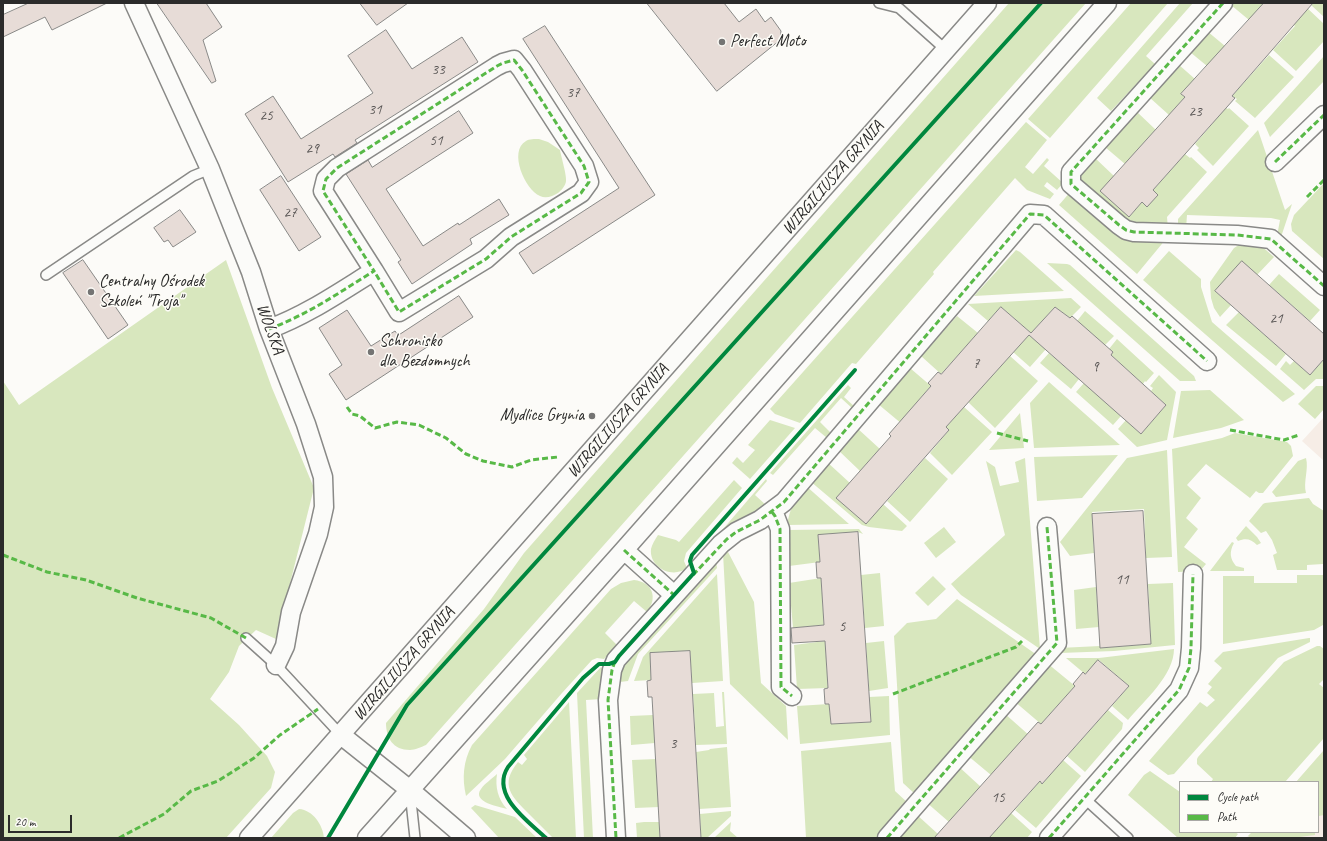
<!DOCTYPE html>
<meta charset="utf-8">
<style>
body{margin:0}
#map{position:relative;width:1327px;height:841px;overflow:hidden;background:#fcfbf8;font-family:Caveat,sans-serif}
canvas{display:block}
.frame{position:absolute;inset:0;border:4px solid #2b2b2b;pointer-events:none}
.legend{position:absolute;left:1179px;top:781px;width:140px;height:52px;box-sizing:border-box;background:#fdfcf7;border:1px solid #a9a8a5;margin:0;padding:5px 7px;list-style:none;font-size:12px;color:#2b2b2b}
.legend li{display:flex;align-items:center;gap:8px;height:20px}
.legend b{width:20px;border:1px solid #a9a8a5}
.scale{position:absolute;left:8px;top:815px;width:64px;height:18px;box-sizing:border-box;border:2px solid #2b2b2b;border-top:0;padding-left:5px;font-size:12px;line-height:14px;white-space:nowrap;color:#2b2b2b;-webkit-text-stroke:3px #fdfcf7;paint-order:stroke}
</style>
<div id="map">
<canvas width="1327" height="841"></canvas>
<div class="frame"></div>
<ul class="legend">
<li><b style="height:5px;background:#00873e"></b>Cycle path</li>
<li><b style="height:5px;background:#58b947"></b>Path</li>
</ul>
<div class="scale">20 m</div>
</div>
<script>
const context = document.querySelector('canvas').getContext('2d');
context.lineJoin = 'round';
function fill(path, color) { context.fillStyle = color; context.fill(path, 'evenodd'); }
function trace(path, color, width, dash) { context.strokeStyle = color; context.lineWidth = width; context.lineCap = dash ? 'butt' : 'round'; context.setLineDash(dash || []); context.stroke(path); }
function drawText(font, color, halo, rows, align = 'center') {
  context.font = font + ' Caveat,sans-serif'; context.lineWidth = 3; context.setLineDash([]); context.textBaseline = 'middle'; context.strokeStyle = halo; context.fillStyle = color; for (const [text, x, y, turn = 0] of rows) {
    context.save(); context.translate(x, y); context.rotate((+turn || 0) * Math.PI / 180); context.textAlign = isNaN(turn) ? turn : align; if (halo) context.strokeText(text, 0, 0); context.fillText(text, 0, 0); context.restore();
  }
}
fill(new Path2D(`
 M1324 417V461L1302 441Z
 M1324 750V838H1246L1252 832H1318V782H1296Z`), '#f6ede6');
fill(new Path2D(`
 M1009 3H1086L426 745C421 747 415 750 410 750 393 750 386 738 386 723L484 609 524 553Z
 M1131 3H1168L1050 138 1028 119Z
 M1180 3H1193L1146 56 1155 64 1111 111 1097 98Z
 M1232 3H1264L1249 20 1231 5Z
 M1313 3H1324V17L1311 5Z
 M1305 6 1324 24V41L1296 71 1273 50 1295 26 1291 22Z
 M1207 31 1225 46 1207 66 1190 52Z
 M1269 55 1294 77 1255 118 1235 101 1237 99 1232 96Z
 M1324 56V81L1270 137 1264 123Z
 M1178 64 1195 79 1181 94 1185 97 1169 115 1149 97Z
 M1223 106 1228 109 1229 108 1249 126 1213 166 1197 150 1199 148 1195 144 1213 123 1211 120Z
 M1136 111 1156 130 1125 164 1105 147Z
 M1026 122 1047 140 1025 167 1033 174 1047 158 1049 160 1044 166 1063 183 1057 190 1047 182 1044 186 1054 194 1050 199 1027 190 1015 178 933 272 934 274 856 364 852 363 800 423 775 414 770 409Z
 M1258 130 1285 210 1292 204 1281 237 1277 236 1280 220 1271 218 1187 215 1186 229H1178V219Z
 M539 139 548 142 560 150C561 156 567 176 566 181 566 185 561 191 558 193 553 196 546 199 540 196 525 190 508 151 526 141 529 139 535 139 539 139Z
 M1185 154 1190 158 1191 157 1207 172 1167 217 1168 229 1127 224 1080 180 1083 170 1094 157 1114 176 1129 217 1142 202 1147 207 1153 190Z
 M1324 183V259L1292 231 1291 224 1294 215Z
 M1071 191 1124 237 1166 239 1137 274 1059 205Z
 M1242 243H1258L1274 257 1257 275 1215 291 1231 305 1220 317 1214 308 1211 298 1210 282 1234 248Z
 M1016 250 1020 252 1064 291 974 296Z
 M1169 251 1201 279V287L1212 322 1295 394 1283 402 1143 280Z
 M226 260 272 388 314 488 276 639 256 630 239 646 229 672 210 699 239 725 267 756 275 772 271 788 226 838H3V381L19 405Z
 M1047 263 1067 264 1070 265 1194 376 1196 381H1180Z
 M1279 274 1320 310 1310 321 1269 285Z
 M1071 298 1081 307 1070 318 1055 307 1031 333 1001 307 988 321 968 304Z
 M1085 311 1114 336 1105 345 1077 321Z
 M1239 312 1286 354 1276 366 1226 325Z
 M957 316 978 333 941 374 921 356Z
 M1029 335 1046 349 1030 367 1013 352Z
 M1117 339 1154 373 1146 382 1145 381 1143 384 1111 355 1109 349Z
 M1049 353 1079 379 1071 389 1040 363Z
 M1010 356 1038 381 995 428 968 402Z
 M1324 359V379H1316L1304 390 1280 369 1286 361 1290 365 1294 361 1310 375Z
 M910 368 931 386 918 401 902 424 878 404Z
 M1159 375 1176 392 1167 440 1137 447 1118 429 1126 420 1141 434 1166 405 1151 391 1153 388 1150 386Z
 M1049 382 1120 445 1034 448 1030 403Z
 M1084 383 1121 416 1113 425 1076 392Z
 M848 385 851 388 844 397 855 407 853 409 841 398 820 422 832 434 827 438 815 428 773 475 770 473Z
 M1316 386H1324V409L1315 419 1298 404Z
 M1210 390 1244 420 1221 428 1173 438 1181 391Z
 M964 407 992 432 952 475 930 453 949 430 946 427Z
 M1020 413 1024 448 989 450Z
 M770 420 795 428 750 479 732 463 737 457 743 463 755 450 748 445Z
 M857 428 880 449 860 471 837 449Z
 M1235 433 1287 442 1291 446 1293 456 1263 493H1259L1256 491 1250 498 1206 464 1187 485 1201 498 1186 518 1198 529 1184 547 1206 564 1200 571 1178 572 1172 449 1222 438Z
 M1167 450 1172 557 1146 558 1144 509 1092 512 1094 553 1070 556 1060 542 1127 458Z
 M1118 455 1082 498 1037 501 1034 457Z
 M925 458 948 479 910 522 887 501Z
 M1025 458 1040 649 961 595 951 584 1005 535 986 461 995 467 1000 486 1019 482 1015 462Z
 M1306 458C1309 469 1303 482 1306 493L1276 497 1272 492 1298 461Z
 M827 462 850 483 837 498 866 524 883 504 907 526 902 531 869 527 862 525 810 481Z
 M766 479 767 481 755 495 767 506 733 524 717 536Z
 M734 480 742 488 686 553 684 561 687 568C673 579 649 568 651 549 652 544 655 540 658 535L676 540 679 542Z
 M805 485 849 524 787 525C790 508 795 499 805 485Z
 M1309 498 1313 504 1324 511V570L1323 564 1307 565V570H1277L1273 555 1277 553 1272 540 1266 531 1261 533 1249 521 1263 504 1265 503Z
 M1246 526 1257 537 1261 543 1257 545C1251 539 1246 538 1238 541L1236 538Z
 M944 527 956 542 936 558 924 543Z
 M859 529 863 534 858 532 818 535 820 562 789 566 787 530Z
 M1232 542 1234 543C1229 552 1230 559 1236 566L1244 568V571H1210Z
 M727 550 754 602 761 683 786 706 788 740 730 684 723 553Z
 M716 560 717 568 638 654 628 681 620 682 623 664Z
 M880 573 884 626 865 628 861 575Z
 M717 574 723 681 692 683 690 651 650 653 651 680 634 681 643 657Z
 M1297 575H1324L1323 625 1314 630 1223 644V576H1254V583H1297Z
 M933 576 946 589 928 606 915 593Z
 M821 578 824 625 793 628 789 583Z
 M634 580C653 582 658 598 647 612L634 601 605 633 617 645 604 659 597 658 592 660 562 693 505 759 466 796C462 778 463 762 472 745L611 589 621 583Z
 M1173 583 1175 645 1114 651 1060 653 1059 648 1100 646V648L1151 644 1148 584Z
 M1096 587 1099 627 1076 629 1074 590Z
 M957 599 1037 655 916 795 903 783 894 636 907 623 936 619Z
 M1309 638H1310V642L1278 658 1174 774 1168 775 1149 761 1200 702 1207 707 1215 700 1207 693 1212 687 1208 684 1222 668 1214 661 1223 652Z
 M825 641 828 688 797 689 794 645Z
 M884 641 888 688 869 691 866 643Z
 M1317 646H1320L1324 649V679L1319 684 1324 688V738L1285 782H1211L1213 779 1197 764V759L1198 757 1284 662Z
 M1174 649C1174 675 1144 701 1128 720L1112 706 1129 686 1099 660 1085 674 1066 658H1099Z
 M1047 663 1075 686 1041 724 1014 701Z
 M601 667 602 669V699L586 700 593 838H584L577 693Z
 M722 692H724L727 744 696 745 693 694 714 693 716 727 724 726Z
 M889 696 890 735 800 744 797 706 829 704 831 724 871 722 869 697Z
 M569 702 576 838H553C545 830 537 822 529 814 512 797 499 785 518 762L522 765 527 759 524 755Z
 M1108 710 1123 723 1122 729 1085 772 1067 756Z
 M1004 713 1030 736 991 775 967 755Z
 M653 715 655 743 631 745 630 716Z
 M891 742 895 791 908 803 878 838H806L801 751Z
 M727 747 731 807 699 809 696 752 709 750 710 749Z
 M1324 750V815L1319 816 1318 782H1296Z
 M656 759 659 807 635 808 632 760Z
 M1063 760 1081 776 1036 828 1015 810 1040 781 1042 784Z
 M957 765 981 787 949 822 926 802Z
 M1150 771 1180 792V832H1235L1238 834 1235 838H1178L1128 795 1144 775Z
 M497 774C495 787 498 799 507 809 500 807 471 802 481 789 485 783 492 779 497 774Z
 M475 805 515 817 537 838H499L471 808Z
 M299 809C313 810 323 825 324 838H271L293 813Z
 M731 811V816L707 838H701L700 814Z
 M1011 813 1032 832 1027 838H989Z
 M916 814 938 834 935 838H895Z
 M644 822H659L660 838H637L636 823Z
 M731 822 730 831 738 838H714Z
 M1252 832H1315V835L1292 838H1251L1248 836Z`), '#d8e7be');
const building = new Path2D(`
 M29 3H107L52 30 45 17 3 37V15Z
 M157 3H206L222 27 203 40 216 81 212 83Z
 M360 3H408L377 25Z
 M647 3H724L739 22 756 9 765 22 771 17 781 31 780 40 717 91Z
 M1264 3H1313L1232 96 1235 98 1153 190 1158 195 1147 207 1142 202 1129 217 1100 191 1185 97 1181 94Z
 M545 26 655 195 533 274 519 253 619 188 523 39Z
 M386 30 412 69 462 37 478 62 355 140 357 143 335 157 333 154 288 182 245 114 273 96 301 139 373 93 348 56Z
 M459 111 473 133 386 189 423 246 458 223 459 225 499 199 509 215 470 239 472 244 412 284 398 262 401 260 346 174 368 160 372 167Z
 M281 176 321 237 299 251 260 190Z
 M180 210 196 232 173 247 168 240 164 242 154 228Z
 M83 260 128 325 108 339 63 273Z
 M1242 261 1324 334V359L1310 375 1215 291Z
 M459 296 473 317 346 400 329 374 342 365 319 328 347 310 371 346 395 331 398 335Z
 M1001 307 1031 333 1055 307 1070 318 1072 316 1113 352 1111 355 1166 405 1141 434 1029 335 946 427 949 430 866 524 836 498 891 436 889 434 931 386 928 383 938 372 941 374Z
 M1143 511 1151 644 1100 648 1092 514Z
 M858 532 871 722 831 724 829 704H825L824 689 828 688 825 641 792 643 791 628 824 625 821 578H817L816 562H820L818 535Z
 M690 651 701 838H660L652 697H648L647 681 651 680 650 653Z
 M1098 660 1129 686 1042 784 1040 781 989 838H934L1038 722 1041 724 1075 686 1073 684 1083 672 1085 674Z`);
fill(building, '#e7dcd7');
trace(building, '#898987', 1);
const service = new Path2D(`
 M879 3 899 8 946 50
 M46 275 193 176 210 169
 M246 638 276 665 341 735
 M410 792 415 838
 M1084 798 1128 838`);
const minor = new Path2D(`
 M134 3 210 169 235 232 251 272 269 329 306 424 323 477 324 507 318 534 291 612 285 646 276 665
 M1223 3 1071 172V184L1119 225 1126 230 1134 232 1237 235 1271 239 1324 286
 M1275 162 1324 115
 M269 329C307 315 340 292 374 271L323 191 326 179 337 168 497 66 503 63 514 60 522 70 584 166 589 182 581 193 511 237 486 259 399 312 374 271
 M772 512 775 516 780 529 781 687 792 696
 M624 550 674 595
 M341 735 410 790 466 838
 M249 838 987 3
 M367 838 624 550 1107 3
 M616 838 608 700 612 670 616 660 721 544 736 532 760 520 784 502 1030 214 1044 215 1207 361
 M887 838 1057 643 1047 527
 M1049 838 1179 690 1189 668 1191 648 1193 574`);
trace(service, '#898987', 12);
trace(minor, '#898987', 21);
trace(service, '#fbfbf9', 9);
trace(minor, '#fbfbf9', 18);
trace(new Path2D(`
 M1223 3 1071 172V184L1119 225 1126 230 1134 232 1237 235 1271 239 1324 286
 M1275 162 1324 115
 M1307 197 1324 180
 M269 329C307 315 340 292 374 271L323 191 326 179 337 168 497 66 503 63 514 60 522 70 584 166 589 182 581 193 511 237 486 259 399 312 374 271
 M347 407 352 414 360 416 375 428 397 422 419 425 446 438 466 454 483 461 512 467 531 460 558 457
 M1230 430 1284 440 1299 435
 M997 433 1028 441
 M772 512 775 516 780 529 781 687 792 696
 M624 550 674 595
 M3 555 47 572 86 580 137 598 211 618 246 638
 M693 575 727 539 736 532 760 520 784 502 1030 214 1044 215 1207 361
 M615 661 612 670 608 700 616 838
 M893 694 1016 647 1022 641
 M119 838 164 814 191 791 218 781 254 758 280 735 318 709
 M887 838 1057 643 1047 527
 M1049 838 1179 690 1189 668 1191 648 1193 574`), '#58b947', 3, [6, 3]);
trace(new Path2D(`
 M328 838 407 705 1041 3
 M546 838C528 821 490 795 508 767L583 678 599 664H609L615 662 619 656 694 573 690 561 692 555 855 370`), '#00873e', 4);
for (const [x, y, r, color] of [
 [722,42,4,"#747473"],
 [91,292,4,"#747473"],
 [371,352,4,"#747473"],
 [592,416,4,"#747473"]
]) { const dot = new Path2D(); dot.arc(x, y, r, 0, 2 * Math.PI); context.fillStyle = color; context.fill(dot); trace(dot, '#fdfcf7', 1.5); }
drawText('15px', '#5a5756', null, [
 ["33",438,70],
 ["37",573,93],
 ["31",375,110],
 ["23",1195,112],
 ["25",266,116],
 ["51",436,141],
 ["29",312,149],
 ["27",290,213],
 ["21",1276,319],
 ["7",976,364],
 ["9",1095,367],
 ["11",1122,580],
 ["5",842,627],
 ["3",673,744],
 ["15",998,798]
]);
drawText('17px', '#2b2b2b', '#fdfcf7', [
 ["Perfect Moto",730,42],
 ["Centralny Ośrodek",99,282],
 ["Szkoleń \"Troja\"",99,302],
 ["Schronisko",379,342],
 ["dla Bezdomnych",379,362],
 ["Mydlice Grynia",584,416,"right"]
], 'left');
drawText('17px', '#2b2b2b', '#fdfcf7', [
 ["WIRGILIUSZA GRYNIA",833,178,-49],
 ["WOLSKA",270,329,70],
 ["WIRGILIUSZA GRYNIA",618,421,-49],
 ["WIRGILIUSZA GRYNIA",404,664,-49]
]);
</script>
